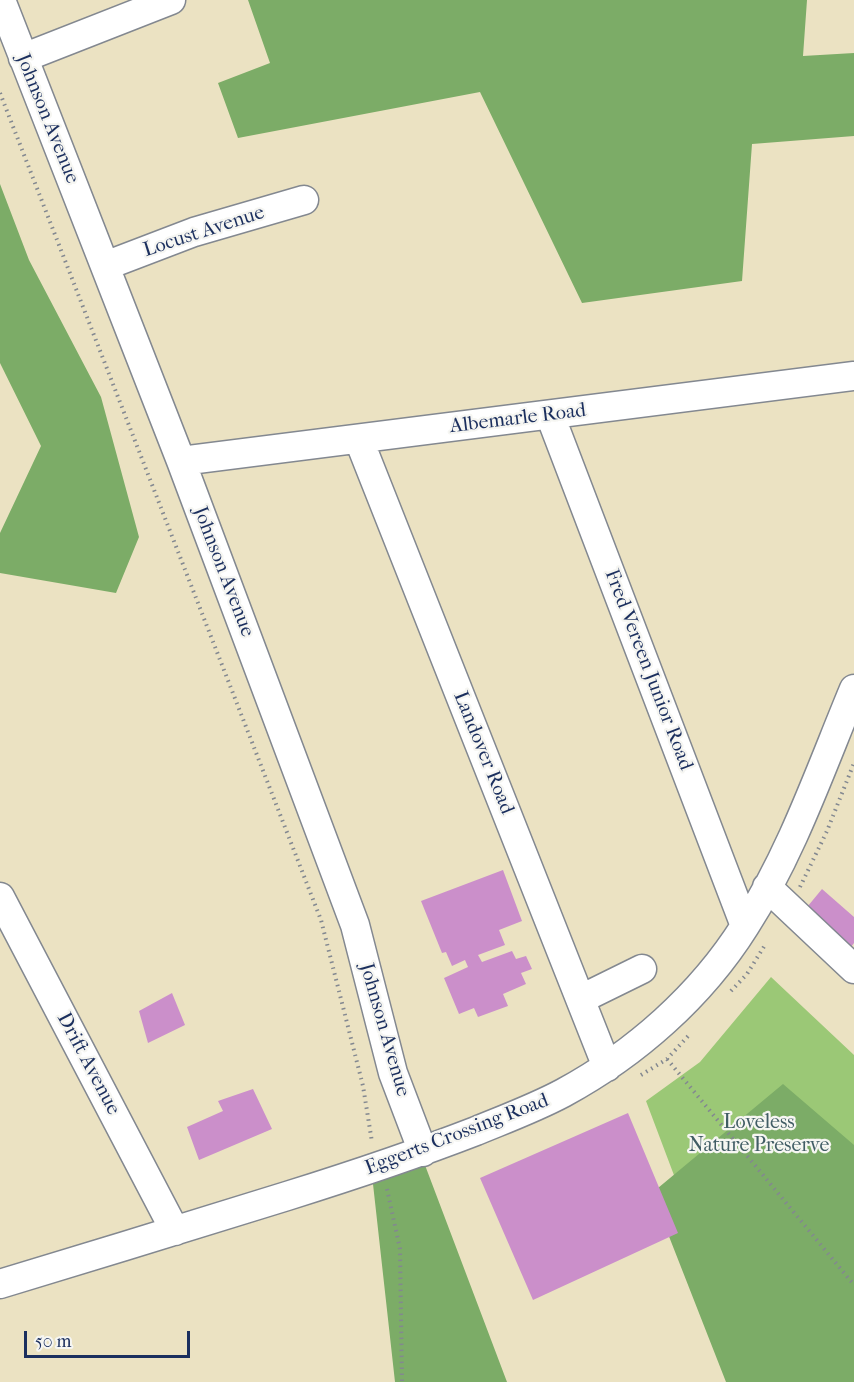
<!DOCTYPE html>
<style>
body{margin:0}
#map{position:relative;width:854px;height:1382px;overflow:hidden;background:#ebe2c2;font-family:"IM FELL French Canon",serif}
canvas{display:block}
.scale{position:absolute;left:24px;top:1331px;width:166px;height:27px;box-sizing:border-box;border:3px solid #1b2f5e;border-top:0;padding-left:8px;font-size:18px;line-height:21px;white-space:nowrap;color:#1b2f5e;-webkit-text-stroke:4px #f6f6f2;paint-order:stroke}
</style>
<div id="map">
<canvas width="854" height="1382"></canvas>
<div class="scale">50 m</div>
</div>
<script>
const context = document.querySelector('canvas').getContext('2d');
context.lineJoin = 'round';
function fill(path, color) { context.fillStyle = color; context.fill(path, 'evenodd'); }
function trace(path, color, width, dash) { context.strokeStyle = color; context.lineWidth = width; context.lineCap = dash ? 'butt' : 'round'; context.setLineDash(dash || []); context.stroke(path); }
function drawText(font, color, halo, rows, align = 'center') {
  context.font = font + ' "IM FELL French Canon",serif'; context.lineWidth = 4.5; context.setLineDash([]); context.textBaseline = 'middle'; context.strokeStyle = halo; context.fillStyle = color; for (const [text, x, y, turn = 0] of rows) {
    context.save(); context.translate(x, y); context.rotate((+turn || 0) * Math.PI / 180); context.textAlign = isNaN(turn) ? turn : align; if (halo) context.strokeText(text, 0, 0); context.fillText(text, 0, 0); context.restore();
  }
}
fill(new Path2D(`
 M771 977 854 1055V1382H752L646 1101 700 1062Z`), '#9bc876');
fill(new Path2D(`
 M248 0H807L803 56 854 53V136L752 144 742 281 582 303 480 92 238 138 218 83 270 63Z
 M0 184 29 260 101 397 139 537 116 593 0 573V533L41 446 0 363Z
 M783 1084 854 1145V1382H726L652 1193Z
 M417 1144 507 1382H395L370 1157Z`), '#7cac67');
fill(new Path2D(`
 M503 870 522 921 499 930 505 945 478 955 482 962 512 951 516 959 526 956 532 969 521 973 526 984 503 994 508 1006 478 1017 474 1008 459 1014 444 978 468 967 465 960 452 966 446 952 442 953 421 901Z
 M822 889 854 917V943L851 947 803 912Z
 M172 993 185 1025 148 1043 139 1011Z
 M253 1089 272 1129 199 1160 187 1127 223 1111 218 1101Z
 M628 1113 678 1233 533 1300 480 1178Z`), '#cb8fca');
const minor = new Path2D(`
 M1 0 181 461 355 925 393 1073 423 1152
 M23 58 171 0
 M105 266 194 232 304 200
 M550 415 745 926
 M359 440 607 1067
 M181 461 854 376
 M767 887 854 969
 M0 897 175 1231
 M581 999 642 969
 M0 1284C96 1255 191 1226 287 1196 351 1176 414 1155 476 1131 505 1119 535 1108 563 1093 635 1054 701 996 745 926 792 853 821 768 854 689`);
trace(minor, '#838890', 31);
trace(new Path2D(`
 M0 93 321 920 363 1086 372 1142
 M800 887 827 831 854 763
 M731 991 747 974 765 945
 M667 1059 854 1285
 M641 1075 667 1059 690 1034
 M387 1189 400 1249 402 1382`), '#838890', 4, [1.5, 4.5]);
trace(minor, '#fff', 28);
drawText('20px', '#1b2f5e', '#f6f6f2', [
 ["Johnson Avenue",47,119,68],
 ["Locust Avenue",204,232,-18],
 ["Albemarle Road",518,419,-7],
 ["Johnson Avenue",223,572,69],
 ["Fred Vereen Junior Road",648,670,69],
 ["Landover Road",483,753,68],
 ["Johnson Avenue",384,1030,74],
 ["Drift Avenue",88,1064,62],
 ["Eggerts Crossing Road",457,1135,-21]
]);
drawText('20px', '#415d65', '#f6f6f2', [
 ["Loveless",759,1123],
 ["Nature Preserve",759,1146]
]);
</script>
